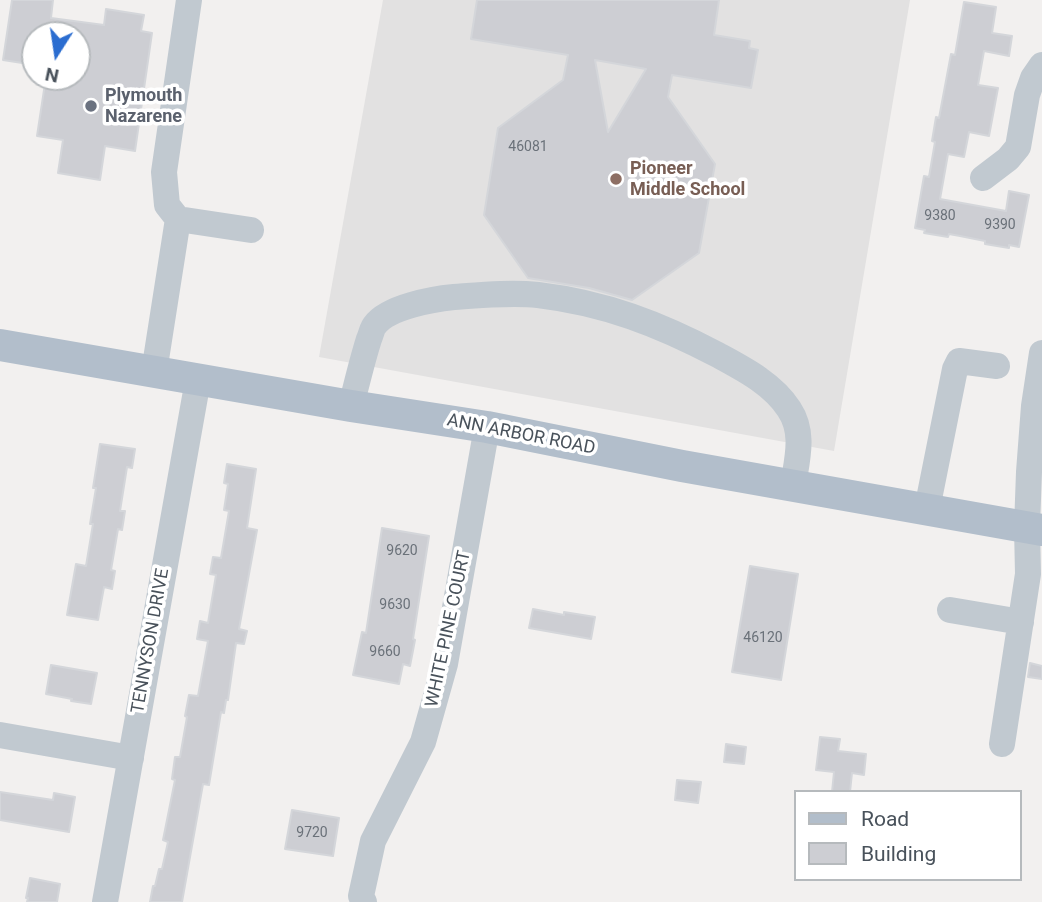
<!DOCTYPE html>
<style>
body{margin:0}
#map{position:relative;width:1042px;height:902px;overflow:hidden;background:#f2f0ef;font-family:Roboto,sans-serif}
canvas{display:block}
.legend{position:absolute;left:794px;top:790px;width:228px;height:91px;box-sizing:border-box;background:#fff;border:2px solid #b6babd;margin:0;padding:9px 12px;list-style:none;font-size:21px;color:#49525b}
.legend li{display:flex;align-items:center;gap:14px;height:35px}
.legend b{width:35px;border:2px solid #b6babd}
.north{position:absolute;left:21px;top:21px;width:70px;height:70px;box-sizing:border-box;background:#fff;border:2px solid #b6babd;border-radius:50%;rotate:192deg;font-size:19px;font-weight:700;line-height:28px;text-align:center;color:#49525b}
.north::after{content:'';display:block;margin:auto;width:24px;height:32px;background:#2b6dd0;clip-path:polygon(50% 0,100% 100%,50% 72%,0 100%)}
</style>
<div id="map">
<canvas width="1042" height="902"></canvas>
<ul class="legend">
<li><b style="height:9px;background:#b2becb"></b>Road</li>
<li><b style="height:19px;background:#cdced3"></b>Building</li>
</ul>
<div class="north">N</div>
</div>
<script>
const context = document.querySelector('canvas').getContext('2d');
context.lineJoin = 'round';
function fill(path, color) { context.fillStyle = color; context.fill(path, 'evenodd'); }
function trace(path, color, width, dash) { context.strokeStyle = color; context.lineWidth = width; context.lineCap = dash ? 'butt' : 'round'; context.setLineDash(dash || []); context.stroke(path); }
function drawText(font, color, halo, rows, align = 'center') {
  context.font = font + ' Roboto,sans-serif'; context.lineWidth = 7; context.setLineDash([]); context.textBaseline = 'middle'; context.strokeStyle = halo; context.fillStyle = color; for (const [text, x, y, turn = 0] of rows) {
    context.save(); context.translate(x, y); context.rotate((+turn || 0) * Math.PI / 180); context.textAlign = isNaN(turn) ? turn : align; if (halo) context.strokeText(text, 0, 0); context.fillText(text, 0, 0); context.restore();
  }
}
fill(new Path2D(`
 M383 0H910L834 451 319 357Z`), '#e2e1e1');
const building = new Path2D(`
 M12 0H53L51 18 104 25 106 9 144 15 141 31 152 33 135 151 105 146 100 180 58 173 63 140 37 136 46 77H77V35H35V65L3 60Z
 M477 0H719L714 35 750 41 749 48 758 50 751 88 672 75 668 97 715 164 699 253 632 300 589 288 528 278 484 215 498 128 563 80 568 55 471 39ZM595 60 646 69 608 132Z
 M964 2 996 7 992 33 1012 36 1009 56 984 51 978 85 998 88 989 136 969 132 964 157 948 154 940 199 1006 211 1009 191 1029 195 1019 247 1009 245V248L985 244V241L960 236 949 234 948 237 924 233 925 230 915 228 924 176 929 177 935 142 932 141 936 117 939 118 951 54 955 55Z
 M100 444 135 449 132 468 127 467 120 511H125L122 530 118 529 111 570 115 571 112 589 104 587 98 620 67 615 76 564 86 566 93 524H90L96 488H93Z
 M227 464 256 469 247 528 257 530 239 629 247 631 244 644 236 643 228 700H226L224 713 221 712 209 785 203 784 182 902H150L153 886H155L159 869H162L168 842 163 840 175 780 172 779 175 757H180L187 717 185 716 189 695 198 696 208 641 197 639 200 621 208 623 216 575 210 574 213 557 221 558 229 511 224 510 228 484 224 483Z
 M382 528 429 536 413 639 415 640 410 666 403 664 399 684 353 675 362 632 366 633Z
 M750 566 798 574 781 680 732 672Z
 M533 609 564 615V612L595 617 591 639 529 628Z
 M1030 663 1042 666V679L1028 677Z
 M51 665 97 673 91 704 71 701 72 699 46 694Z
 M820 737 840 739 838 751 866 754 864 775 852 773 850 792H832L834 772 816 770Z
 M726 744 746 747 744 764 724 762Z
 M677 780 701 782 698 803 675 800Z
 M0 792 53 800 54 793 75 797 69 832 0 820Z
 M292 810 339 818 333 856 285 849Z
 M30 878 60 884 57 902H27L28 898H26Z`);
fill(building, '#cdced3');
trace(building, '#d4d6da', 2);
trace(new Path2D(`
 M983 178 1008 159 1018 147 1027 95 1033 78 1042 65
 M178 219 167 205 164 172 189 0
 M154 372 178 219 251 230
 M351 406C357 383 362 361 369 339 371 335 372 328 375 325 388 307 433 299 454 297 481 295 511 292 538 295 605 303 659 324 718 355 744 369 773 384 789 409 805 433 797 459 793 486
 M927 509 955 369 959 361 997 366
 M950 610 1021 622
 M0 735 131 758
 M1002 744 1028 574 1027 527 1029 472 1034 406 1042 353
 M105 902 198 380
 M364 902 361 896 373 841 423 742 445 664 487 427`), '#c1c9d0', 26);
trace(new Path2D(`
 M0 345 351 406 487 427 682 466 1042 530`), '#b2becb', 32);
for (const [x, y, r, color] of [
 [91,106,7,"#6b7280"],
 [616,179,7,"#8d6e63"]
]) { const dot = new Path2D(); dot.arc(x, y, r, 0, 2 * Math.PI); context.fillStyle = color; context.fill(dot); trace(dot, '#fff', 2.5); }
drawText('14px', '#6a7179', null, [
 ["46081",528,147],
 ["9380",940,216],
 ["9390",1000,225],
 ["9620",402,551],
 ["9630",395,605],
 ["46120",763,638],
 ["9660",385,652],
 ["9720",312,833]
]);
drawText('bold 18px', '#5b616d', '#fff', [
 ["Plymouth",105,96],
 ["Nazarene",105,117]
], 'left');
drawText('bold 18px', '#785e54', '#fff', [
 ["Pioneer",630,169],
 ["Middle School",630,190]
], 'left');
drawText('18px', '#49525b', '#fff', [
 ["ANN ARBOR ROAD",521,435,11],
 ["WHITE PINE COURT",449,629,-78],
 ["TENNYSON DRIVE",151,641,-80]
]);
</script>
